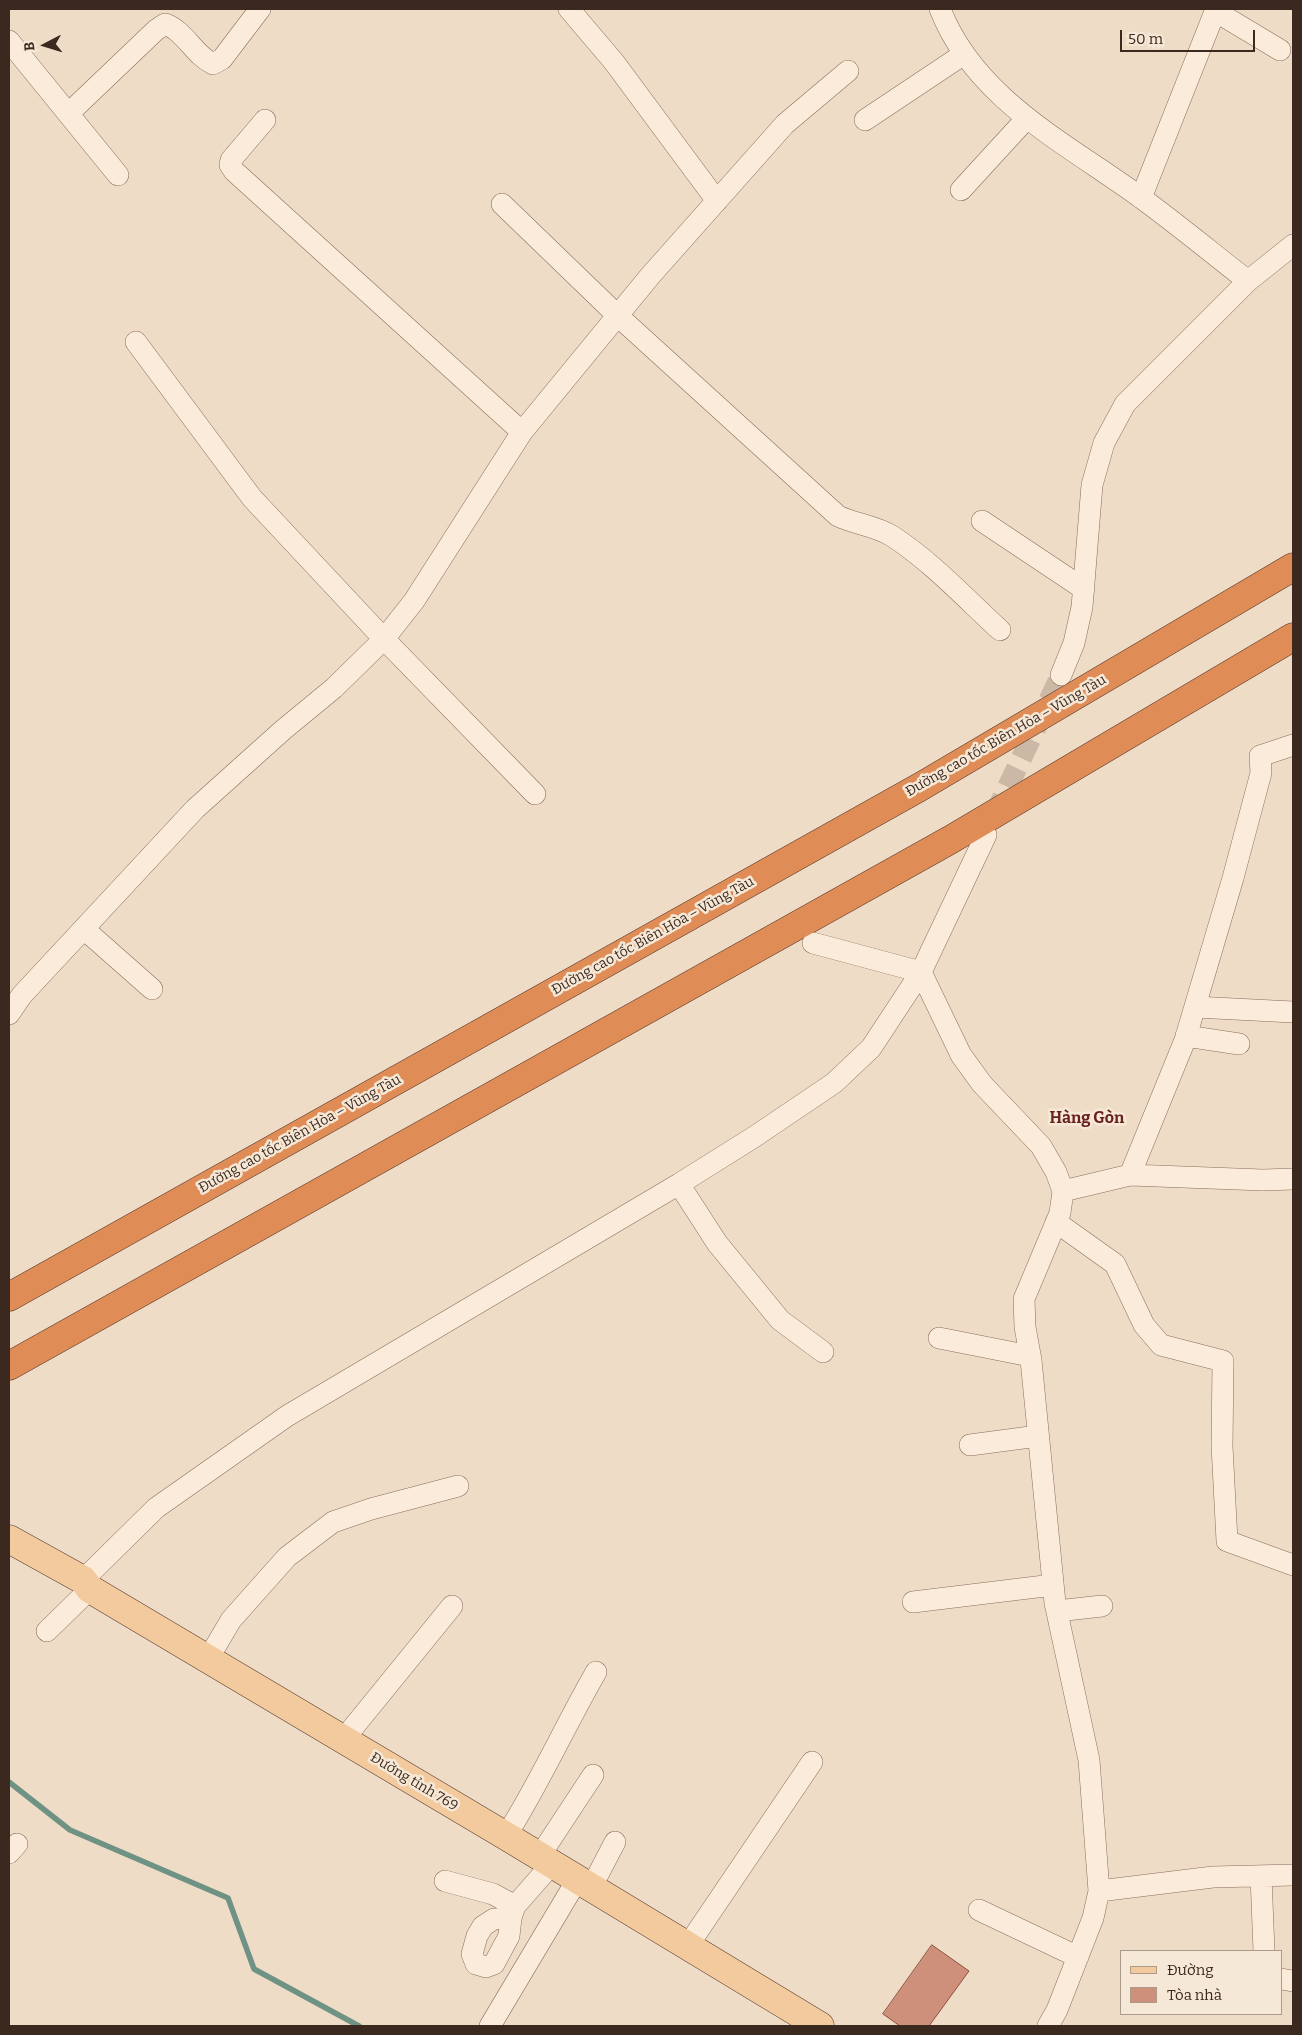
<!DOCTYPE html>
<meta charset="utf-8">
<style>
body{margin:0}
#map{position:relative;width:1302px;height:2035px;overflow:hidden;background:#efdcc6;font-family:Bitter,serif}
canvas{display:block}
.frame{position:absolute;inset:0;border:10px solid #3b281f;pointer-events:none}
.legend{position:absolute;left:1120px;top:1950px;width:162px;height:65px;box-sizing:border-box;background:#f6e8d6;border:1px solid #ab9b8d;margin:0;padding:6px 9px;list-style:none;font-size:15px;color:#3b281f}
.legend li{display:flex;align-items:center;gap:10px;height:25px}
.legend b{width:25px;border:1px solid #ab9b8d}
.north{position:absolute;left:20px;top:20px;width:50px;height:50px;-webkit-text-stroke:4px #f6e8d6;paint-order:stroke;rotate:265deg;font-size:14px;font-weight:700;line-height:20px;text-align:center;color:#3b281f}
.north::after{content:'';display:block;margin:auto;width:18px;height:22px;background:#3b281f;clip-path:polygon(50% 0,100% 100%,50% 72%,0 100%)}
.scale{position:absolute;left:1120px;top:30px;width:135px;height:22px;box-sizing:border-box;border:2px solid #3b281f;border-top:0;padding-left:6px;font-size:15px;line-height:18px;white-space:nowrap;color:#3b281f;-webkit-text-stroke:4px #f6e8d6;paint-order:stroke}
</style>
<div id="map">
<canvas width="1302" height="2035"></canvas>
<div class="frame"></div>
<ul class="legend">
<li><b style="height:6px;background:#f2ca9e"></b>Đường</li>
<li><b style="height:14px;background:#ce907b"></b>Tòa nhà</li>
</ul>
<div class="north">B</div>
<div class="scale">50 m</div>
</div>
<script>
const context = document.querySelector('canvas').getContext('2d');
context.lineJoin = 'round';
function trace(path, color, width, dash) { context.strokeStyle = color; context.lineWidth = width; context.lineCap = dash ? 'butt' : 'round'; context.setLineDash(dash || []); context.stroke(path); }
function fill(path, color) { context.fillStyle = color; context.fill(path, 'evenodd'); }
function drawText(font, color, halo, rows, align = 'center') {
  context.font = font + ' Bitter,serif'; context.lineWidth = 5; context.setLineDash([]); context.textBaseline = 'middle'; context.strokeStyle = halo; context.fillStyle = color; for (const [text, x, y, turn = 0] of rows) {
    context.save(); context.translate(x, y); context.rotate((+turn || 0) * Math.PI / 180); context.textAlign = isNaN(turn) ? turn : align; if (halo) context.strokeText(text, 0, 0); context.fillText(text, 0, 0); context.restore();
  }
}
trace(new Path2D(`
 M9 1782 70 1830 228 1898 254 1969 359 2026`), '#6e9283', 5.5);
const building = new Path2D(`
 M932 1945 969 1971 929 2026H900L883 2014Z`);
fill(building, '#ce907b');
trace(building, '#8b5140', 1);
trace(new Path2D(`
 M994 816 1061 675`), '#cbb8a5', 21, [21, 11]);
const minor = new Path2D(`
 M569 9 614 62 717 201
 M940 9C975 99 1066 143 1140 197 1177 224 1212 253 1248 281
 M1215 11 1280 50
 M9 41 118 175
 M68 114 156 30 165 24C185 31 194 55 213 64L222 59 260 9
 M265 120 231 160 230 165 234 171 522 432
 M865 120 964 54
 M961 190 1027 118
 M1141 198 1216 9
 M502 204 618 316 838 516C855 524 876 526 892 536 932 562 965 598 1000 630
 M136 342 252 498 384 639 535 794
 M982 521 1084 589
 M1061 675 1074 643 1082 607 1092 485 1104 443 1125 404 1248 281 1293 245
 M84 929 152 989
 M813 943 921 972 961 1055 982 1084 1041 1146 1056 1172 1063 1191 1060 1213 1024 1299 1025 1327 1031 1360 1055 1603 1089 1760 1099 1891 1093 1918 1057 2010 1048 2026
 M1195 1007 1293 1012
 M9 1014 22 995 195 809 283 730 334 688 384 639 414 601 522 432 650 276 785 124 848 71
 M1186 1036 1239 1044
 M1130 1175 1185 1040 1233 878 1261 773 1260 756 1293 745
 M679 1184 717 1243 780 1320 823 1352
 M1063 1191 1130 1175 1263 1180 1293 1179
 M1056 1222 1115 1264 1144 1325 1161 1345 1223 1361 1222 1446 1227 1541 1293 1565
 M939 1338 1030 1356
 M970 1445 1038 1436
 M83 1580 156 1508 287 1416 679 1184 754 1137 834 1083 871 1048 921 972 986 835
 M913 1602 1053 1585
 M1057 1611 1102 1606
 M47 1631 90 1589
 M208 1659 231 1620 287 1557 333 1522 371 1509 458 1486
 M343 1740 452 1606
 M506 1836C539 1784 565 1726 596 1672
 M9 1853 17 1844
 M539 1857 593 1775
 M1261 1876 1264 1951
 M445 1881 493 1894 515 1906
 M591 1888 615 1842
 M1099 1891 1213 1877 1293 1875
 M979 1910 1078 1957
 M511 1918 494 1919 483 1926 477 1936 472 1954 476 1964 486 1967 494 1964 509 1936 511 1918 515 1906 551 1865
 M687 1947 812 1762
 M1281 1979 1293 1981
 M490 2026 577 1880`);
const major = new Path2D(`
 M9 1539 83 1580 90 1589 506 1836 820 2026`);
const highway = new Path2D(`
 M9 1297 920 787 1293 567
 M9 1366 950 840 1293 637`);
trace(minor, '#8b6d5b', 22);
trace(major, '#593c2f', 29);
trace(highway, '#593c2f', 29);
trace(minor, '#faebda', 21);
trace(major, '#f2ca9e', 28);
trace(highway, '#df8c56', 28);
drawText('14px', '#3b281f', '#f6e8d6', [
 ["Đường cao tốc Biên Hòa – Vũng Tàu",1006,736,-30],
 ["Đường cao tốc Biên Hòa – Vũng Tàu",653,936,-29],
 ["Đường cao tốc Biên Hòa – Vũng Tàu",300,1134,-29],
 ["Đường tỉnh 769",414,1782,31]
]);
drawText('bold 16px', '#69211e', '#f6e8d6', [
 ["Hàng Gòn",1087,1119]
]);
</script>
